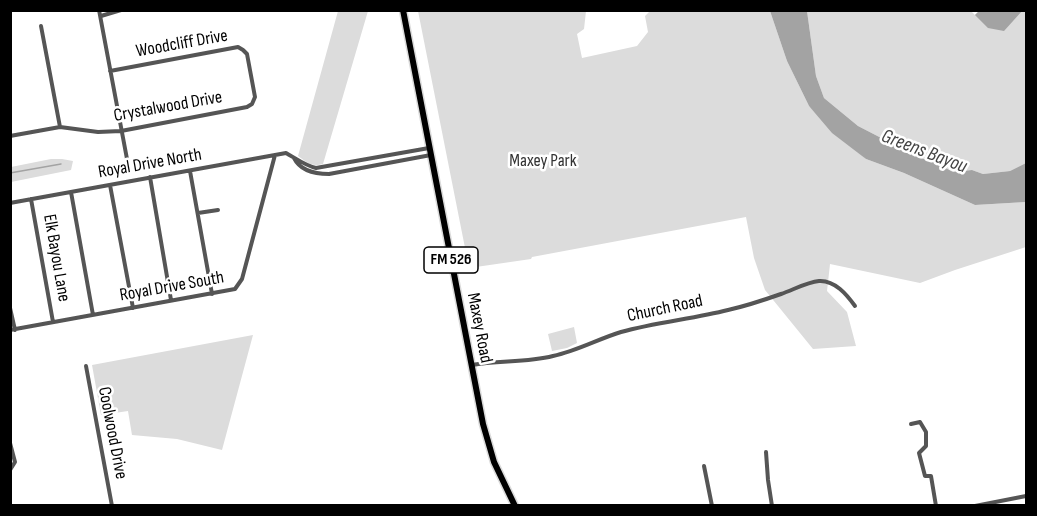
<!DOCTYPE html>
<style>
body{margin:0}
#map{position:relative;width:1037px;height:516px;overflow:hidden;background:#fff;font-family:"Sofia Sans Condensed",sans-serif}
canvas{display:block}
.frame{position:absolute;inset:0;border:12px solid #000;pointer-events:none}
</style>
<div id="map">
<canvas width="1037" height="516"></canvas>
<div class="frame"></div>
</div>
<script>
const context = document.querySelector('canvas').getContext('2d');
context.lineJoin = 'round';
function fill(path, color) { context.fillStyle = color; context.fill(path, 'evenodd'); }
function trace(path, color, width, dash) { context.strokeStyle = color; context.lineWidth = width; context.lineCap = dash ? 'butt' : 'round'; context.setLineDash(dash || []); context.stroke(path); }
function drawText(font, color, halo, rows, align = 'center') {
  context.font = font + ' "Sofia Sans Condensed",sans-serif'; context.lineWidth = 5; context.setLineDash([]); context.textBaseline = 'middle'; context.strokeStyle = halo; context.fillStyle = color; for (const [text, x, y, turn = 0] of rows) {
    context.save(); context.translate(x, y); context.rotate((+turn || 0) * Math.PI / 180); context.textAlign = isNaN(turn) ? turn : align; if (halo) context.strokeText(text, 0, 0); context.fillText(text, 0, 0); context.restore();
  }
}
fill(new Path2D(`
 M654 10 770 11 787 61 809 106 866 159 904 173 975 205 1026 202V247L955 270 920 283 830 264 827 291 847 312 856 346 813 349 765 290 754 258 746 217 532 257 531 259 469 268 418 11H586L584 29 577 34 582 58 637 46 648 32 645 16 650 11Z
 M970 10 975 15 979 11H1026V163L1010 171 983 174 972 170 953 172 935 162 920 158 858 126 824 98 816 76 807 11Z
 M338 11H368L323 164C311 167 308 163 298 156Z
 M51 159H62L73 161 71 170 11 182V167Z
 M574 327 577 343 567 348 552 351 548 334Z
 M253 335 222 450 177 439 132 435 128 411 101 415 92 365Z`), '#dcdcdc');
fill(new Path2D(`
 M770 11H807L816 76 824 98 858 126 920 158 935 162 953 172 972 170 983 174 1010 171 1026 163V202L975 205 904 173 866 159 832 133 809 106 787 61Z
 M979 11V10L1022 11 1004 31 988 28 975 15Z`), '#a3a3a3');
trace(new Path2D(`
 M10 173 61 164`), '#a3a3a3', 1.5);
const primary = new Path2D(`
 M403 10 483 424 494 462 515 506`);
trace(primary, '#dbdbdb', 9);
trace(new Path2D(`
 M99 10 127 159
 M101 16 121 10
 M41 26 60 127
 M10 136 60 127 98 132 121 131 247 107 252 104 255 97 247 54 243 50 238 47 110 71
 M294 158C301 172 316 174 329 174L431 155
 M190 171 212 294
 M150 177 171 300
 M110 185 133 308
 M71 192 93 315
 M31 199 53 322
 M10 203 286 153C295 158 306 166 316 168L429 148
 M198 213 218 210
 M10 308 15 330
 M10 330 235 289 242 279 275 155
 M472 365C498 360 526 363 553 356 577 351 598 339 621 332 656 322 693 319 728 310 746 306 764 300 781 294 793 290 807 282 819 281 835 280 847 295 855 306
 M86 366 112 506
 M911 424 920 422 926 432V446L919 453 925 476H931L936 506
 M10 443 15 462 10 470
 M766 452 768 480 772 506
 M704 466 712 506
 M975 506 1026 496`), '#555', 4);
trace(primary, '#000', 6);
for (const [x, y, w] of [
 [451,260,54]
]) { const box = new Path2D(); box.roundRect(x - w / 2, y - 13, w, 26, 4.5); context.fillStyle = '#fff'; context.fill(box); trace(box, '#000', 1.5); }
drawText('bold 16px', '#000', null, [
 ["FM 526",451,260]
]);
drawText('18px', '#000', '#fff', [
 ["Woodcliff Drive",182,44,-10],
 ["Crystalwood Drive",168,107,-10],
 ["Royal Drive North",150,164,-10],
 ["Elk Bayou Lane",56,258,80],
 ["Royal Drive South",172,287,-10],
 ["Church Road",665,309,-12],
 ["Maxey Road",479,328,79],
 ["Coolwood Drive",112,433,79]
]);
drawText('18px', '#333', '#fff', [
 ["Maxey Park",543,161]
]);
drawText('italic 20px', '#444', '#fff', [
 ["Greens Bayou",924,152,21]
]);
</script>
